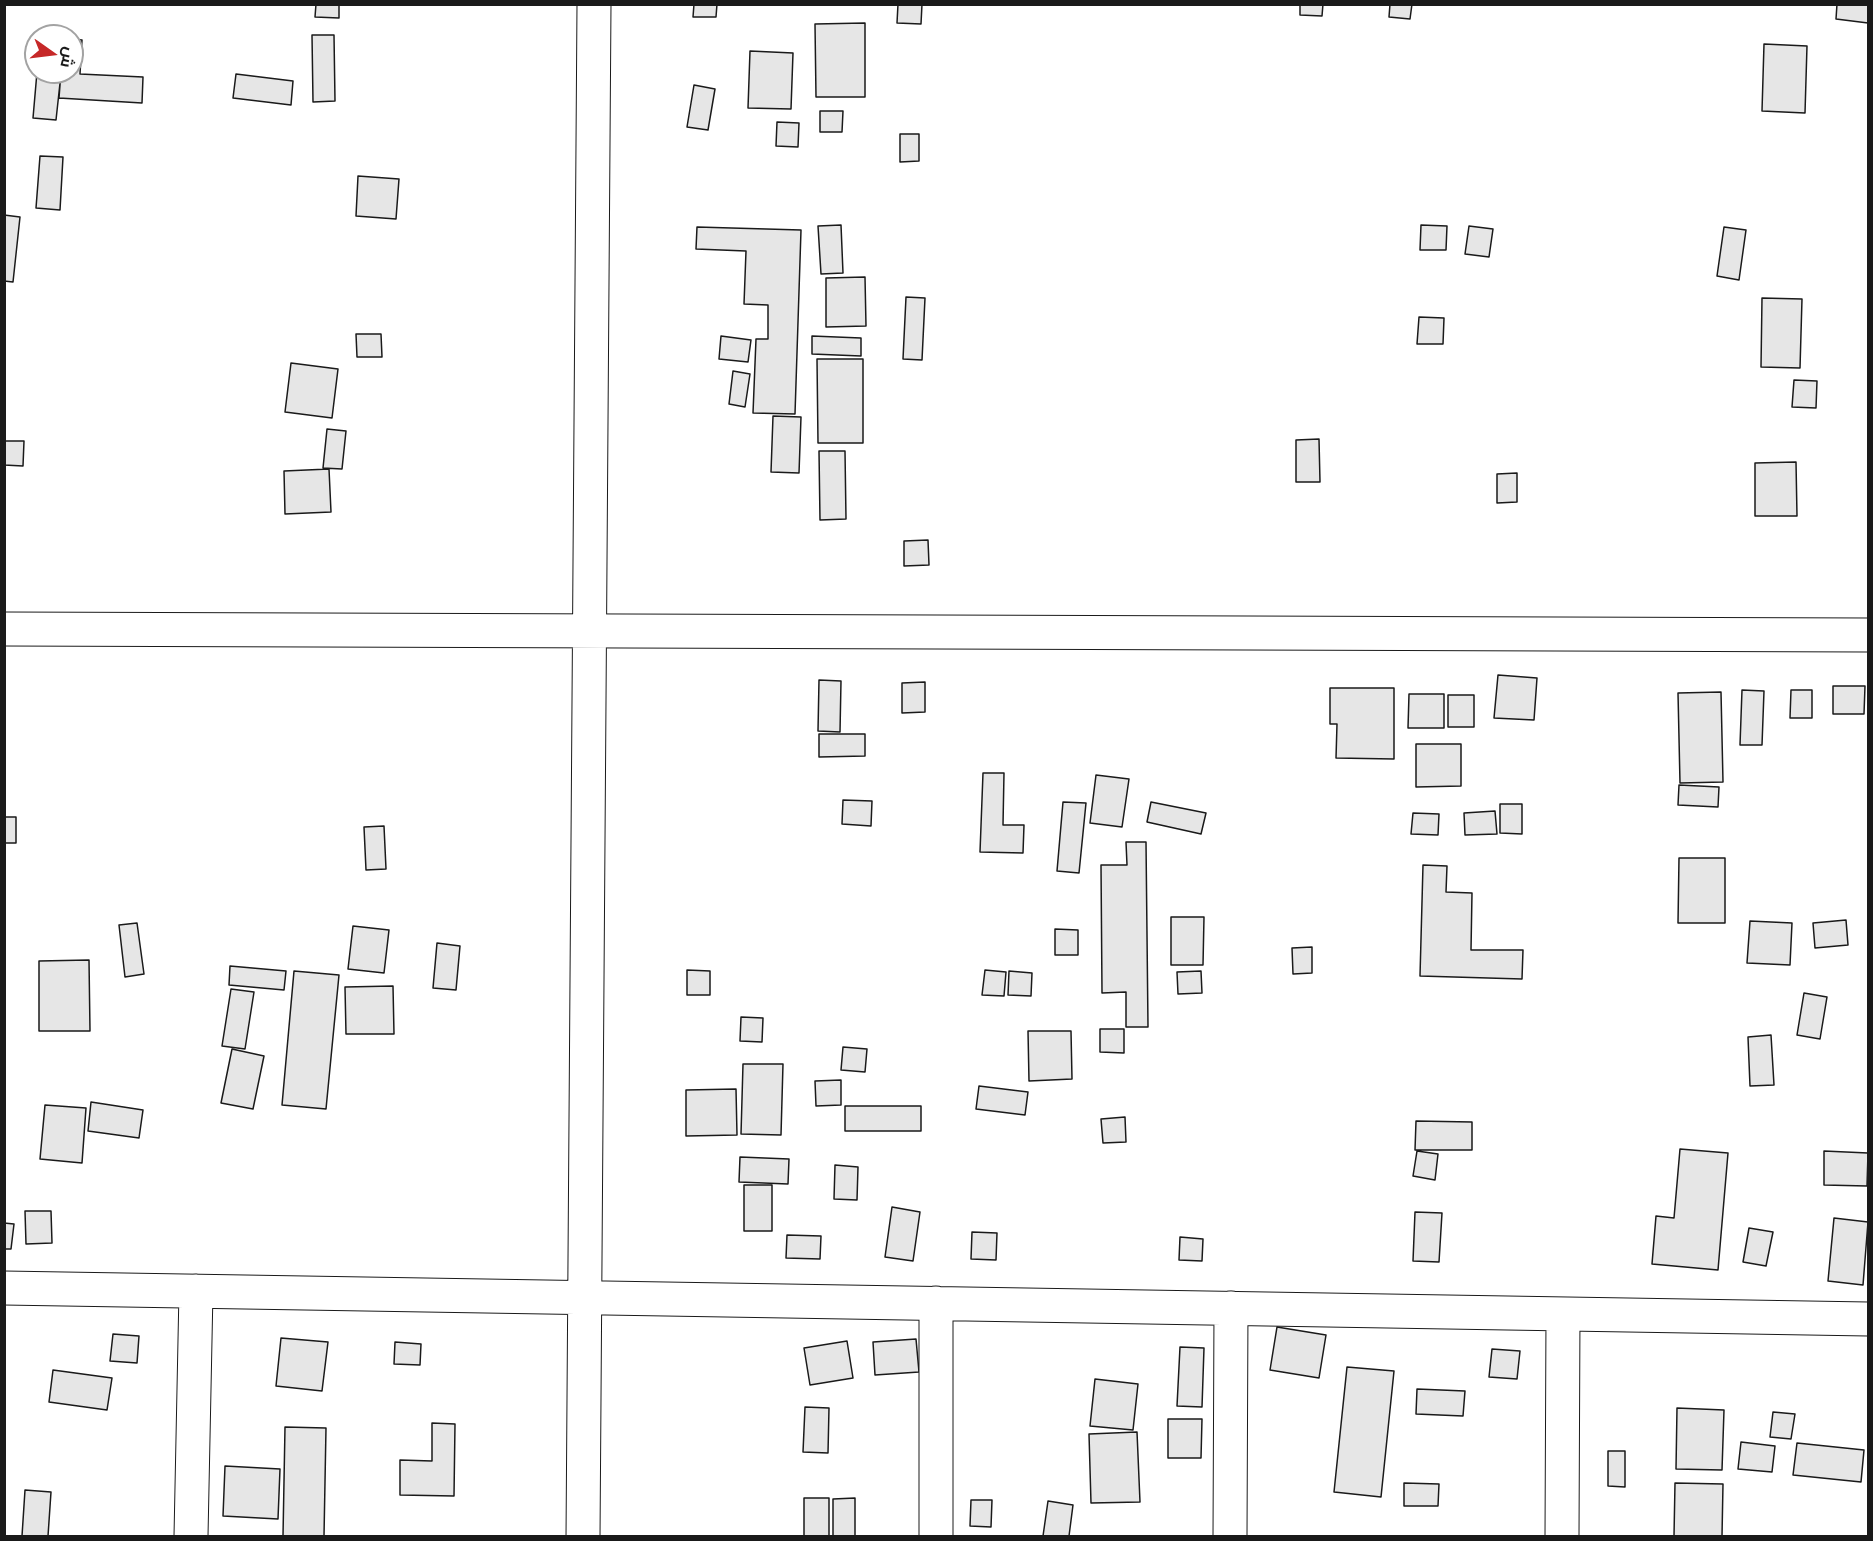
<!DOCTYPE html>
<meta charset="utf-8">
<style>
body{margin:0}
#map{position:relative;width:1873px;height:1541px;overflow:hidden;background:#fff;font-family:Literata,Cairo,serif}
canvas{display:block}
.frame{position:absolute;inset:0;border:6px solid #1a1a1a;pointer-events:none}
.north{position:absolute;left:24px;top:24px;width:60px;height:60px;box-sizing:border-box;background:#fff;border:2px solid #a3a3a3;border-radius:50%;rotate:104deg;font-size:16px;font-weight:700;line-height:24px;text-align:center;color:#1a1a1a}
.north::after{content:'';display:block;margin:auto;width:21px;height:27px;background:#c62828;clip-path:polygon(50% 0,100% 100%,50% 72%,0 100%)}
</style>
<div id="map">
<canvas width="1873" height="1541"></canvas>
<div class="frame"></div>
<div class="north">ش</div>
</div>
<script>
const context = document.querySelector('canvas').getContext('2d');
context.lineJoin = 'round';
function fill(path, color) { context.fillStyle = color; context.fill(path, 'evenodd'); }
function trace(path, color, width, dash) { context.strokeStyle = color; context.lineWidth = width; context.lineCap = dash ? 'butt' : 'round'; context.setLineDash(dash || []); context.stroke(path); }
const building = new Path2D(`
 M316 4H339V18L315 17Z
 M694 4H717L716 17H693Z
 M898 4H922L921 24 897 23Z
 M1300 4H1323L1322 16 1300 15Z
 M1390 4H1412L1410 19 1389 17Z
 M1837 4H1868V23L1836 19Z
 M865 23V97H816L815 24Z
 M312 35H334L335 101 313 102Z
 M72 39 82 40 80 74 143 77 142 103 59 98 61 72H72Z
 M1764 44 1807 46 1805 113 1762 111Z
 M750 51 793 53 791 109 748 108Z
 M37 72 61 74 56 120 33 118Z
 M236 74 293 81 291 105 233 98Z
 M694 85 715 89 708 130 687 127Z
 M820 111H843L842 132H820Z
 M777 122 799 123 798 147 776 146Z
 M900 134H919V161L900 162Z
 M40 156 63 157 60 210 36 208Z
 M358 176 399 179 396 219 356 216Z
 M4 215 20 217 13 282 4 281Z
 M841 225 843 273 821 274 818 226Z
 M1421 225 1447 226 1446 250H1420Z
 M1469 226 1493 229 1489 257 1465 254Z
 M697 227 801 230 795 414 753 413 756 339H768V305L744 304 746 251 696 249Z
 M1724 227 1746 230 1739 280 1717 276Z
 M865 277 866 326 826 327V278Z
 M906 297 925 298 922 360 903 359Z
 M1762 298 1802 299 1800 368 1761 367Z
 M1419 317 1444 318 1443 344H1417Z
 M356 334H381L382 357H357Z
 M721 336 751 340 748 362 719 359Z
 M812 336 861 338V356L812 354Z
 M817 359H863V443H818Z
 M291 363 338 369 332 418 285 412Z
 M733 371 750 374 745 407 729 404Z
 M1794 380 1817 381 1816 408 1792 407Z
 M773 416 801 417 799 473 771 472Z
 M327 429 346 431 342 469 323 468Z
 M1319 439 1320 482H1296V440Z
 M4 441H24L23 466 4 465Z
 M819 451H845L846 519 820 520Z
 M1796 462 1797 516H1755V463Z
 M329 469 331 512 285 514 284 471Z
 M1517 473V502L1497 503V474Z
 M928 540 929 565 904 566V541Z
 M1498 675 1537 678 1534 720 1494 718Z
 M819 680 841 681 840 732 818 731Z
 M925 682V712L902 713V683Z
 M1833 686H1865L1864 714H1833Z
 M1330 688H1394V759L1336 758 1337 724H1330Z
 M1742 690 1764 691 1762 745H1740Z
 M1791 690H1812V718H1790Z
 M1721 692 1723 782 1680 783 1678 693Z
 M1409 694H1444V728H1408Z
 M1448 695H1474V727H1448Z
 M819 734H865V756L819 757Z
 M1416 744H1461V786L1416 787Z
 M983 773H1004L1003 825H1024L1023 853 980 852Z
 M1096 775 1129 779 1122 827 1090 823Z
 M1679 785 1719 787 1718 807 1678 805Z
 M843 800 872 801 871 826 842 824Z
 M1063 802 1086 803 1079 873 1057 871Z
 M1151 802 1206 813 1201 834 1147 822Z
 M1500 804H1522V834L1500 833Z
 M1495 811 1497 834 1465 835 1464 813Z
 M1413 813 1439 814 1438 835 1411 834Z
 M4 817H16V843H4Z
 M384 826 386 869 366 870 364 827Z
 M1126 842H1146L1148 1027H1126V992L1102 993 1101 865H1127Z
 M1679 858H1725V923H1678Z
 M1423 865 1447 866 1446 892 1472 893 1471 950H1523L1522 979 1420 976Z
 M1171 917H1204L1203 965H1171Z
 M1846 920 1848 945 1815 948 1813 923Z
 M1750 921 1792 923 1790 965 1747 963Z
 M137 923 144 974 125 977 119 925Z
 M353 926 389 930 384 973 348 969Z
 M1055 929 1078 930V955H1055Z
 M437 943 460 946 456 990 433 988Z
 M1312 947V973L1293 974 1292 948Z
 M89 960 90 1031H39V961Z
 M230 966 286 971 284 990 229 985Z
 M687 970 710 971V995H687Z
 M985 970 1006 972 1004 996 982 995Z
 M294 971 339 975 326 1109 282 1105Z
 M1009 971 1032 973 1031 996 1008 995Z
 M1201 971 1202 993 1178 994 1177 972Z
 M393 986 394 1034H346L345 987Z
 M231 989 254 992 245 1049 222 1046Z
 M1804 993 1827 997 1820 1039 1797 1035Z
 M741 1017 763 1018 762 1042 740 1041Z
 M1100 1029H1124V1053L1100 1052Z
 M1028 1031H1071L1072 1079 1029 1081Z
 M1771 1035 1774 1085 1750 1086 1748 1037Z
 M843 1047 867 1049 865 1072 841 1070Z
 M232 1049 264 1056 253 1109 221 1103Z
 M743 1064H783L781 1135 741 1134Z
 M841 1080V1105L816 1106 815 1081Z
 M979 1086 1028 1092 1025 1115 976 1109Z
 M736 1089 737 1135 686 1136V1090Z
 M91 1102 143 1110 139 1138 88 1131Z
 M45 1105 86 1108 82 1163 40 1159Z
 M845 1106H921V1131H845Z
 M1125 1117 1126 1142 1103 1143 1101 1119Z
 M1416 1121 1472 1122V1150H1415Z
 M1680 1149 1728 1153 1718 1270 1652 1264 1656 1216 1674 1218Z
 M1417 1151 1438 1154 1435 1180 1413 1176Z
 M1824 1151 1868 1153 1867 1186 1824 1185Z
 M740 1157 789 1159 788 1184 739 1182Z
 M835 1165 858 1167 857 1200 834 1199Z
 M744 1185H772V1231H744Z
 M892 1207 920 1212 913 1261 885 1257Z
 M25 1211H51L52 1243 26 1244Z
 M1415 1212 1442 1213 1439 1262 1413 1261Z
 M1834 1218 1868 1222 1863 1285 1828 1281Z
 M4 1223 14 1224 11 1249H4Z
 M1749 1228 1773 1232 1766 1266 1743 1262Z
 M972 1232 997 1233 996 1260 971 1259Z
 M787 1235 821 1236 820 1259 786 1258Z
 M1180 1237 1203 1239 1202 1261 1179 1260Z
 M1277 1327 1326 1335 1319 1378 1270 1370Z
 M113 1334 139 1336 137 1363 110 1361Z
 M281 1338 328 1342 322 1391 276 1386Z
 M916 1339 919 1372 875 1375 873 1342Z
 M847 1341 853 1378 810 1385 804 1348Z
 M395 1342 421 1344 420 1365 394 1364Z
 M1180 1347 1204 1348 1202 1407 1177 1406Z
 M1492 1349 1520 1351 1517 1379 1489 1377Z
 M1347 1367 1394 1371 1381 1497 1334 1492Z
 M53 1370 112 1378 107 1410 49 1402Z
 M1095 1379 1138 1384 1133 1430 1090 1426Z
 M1417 1389 1465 1391 1463 1416 1416 1414Z
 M805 1407 829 1408 828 1453 803 1452Z
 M1677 1408 1724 1410 1722 1470 1676 1469Z
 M1773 1412 1795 1414 1791 1439 1770 1437Z
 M1168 1419H1202L1201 1458H1168Z
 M432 1423 455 1424 454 1496 400 1495V1460L432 1461Z
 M285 1427 326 1428 324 1536H283Z
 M1137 1432 1140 1502 1091 1503 1089 1434Z
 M1741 1442 1775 1446 1772 1472 1738 1469Z
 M1797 1443 1864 1450 1861 1482 1793 1475Z
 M1608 1451H1625V1487L1608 1486Z
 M225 1466 280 1469 278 1519 223 1516Z
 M1404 1483 1439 1484 1438 1506H1404Z
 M1675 1483 1723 1484 1722 1536H1674Z
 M25 1490 51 1492 48 1536H22Z
 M804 1498H829V1536H804Z
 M855 1498V1536H833V1499Z
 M971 1500H992L991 1527 970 1526Z
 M1048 1501 1073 1505 1069 1536H1043Z`);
fill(building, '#e6e6e6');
trace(building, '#1a1a1a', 1.5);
const street = new Path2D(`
 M4 629 1868 635
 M4 1288 1868 1319
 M191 1536 196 1291
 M583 1536 594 4
 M936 1536V1303
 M1230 1536 1231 1308
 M1562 1536 1563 1314`);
trace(street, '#1a1a1a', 35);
trace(street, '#fff', 33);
</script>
